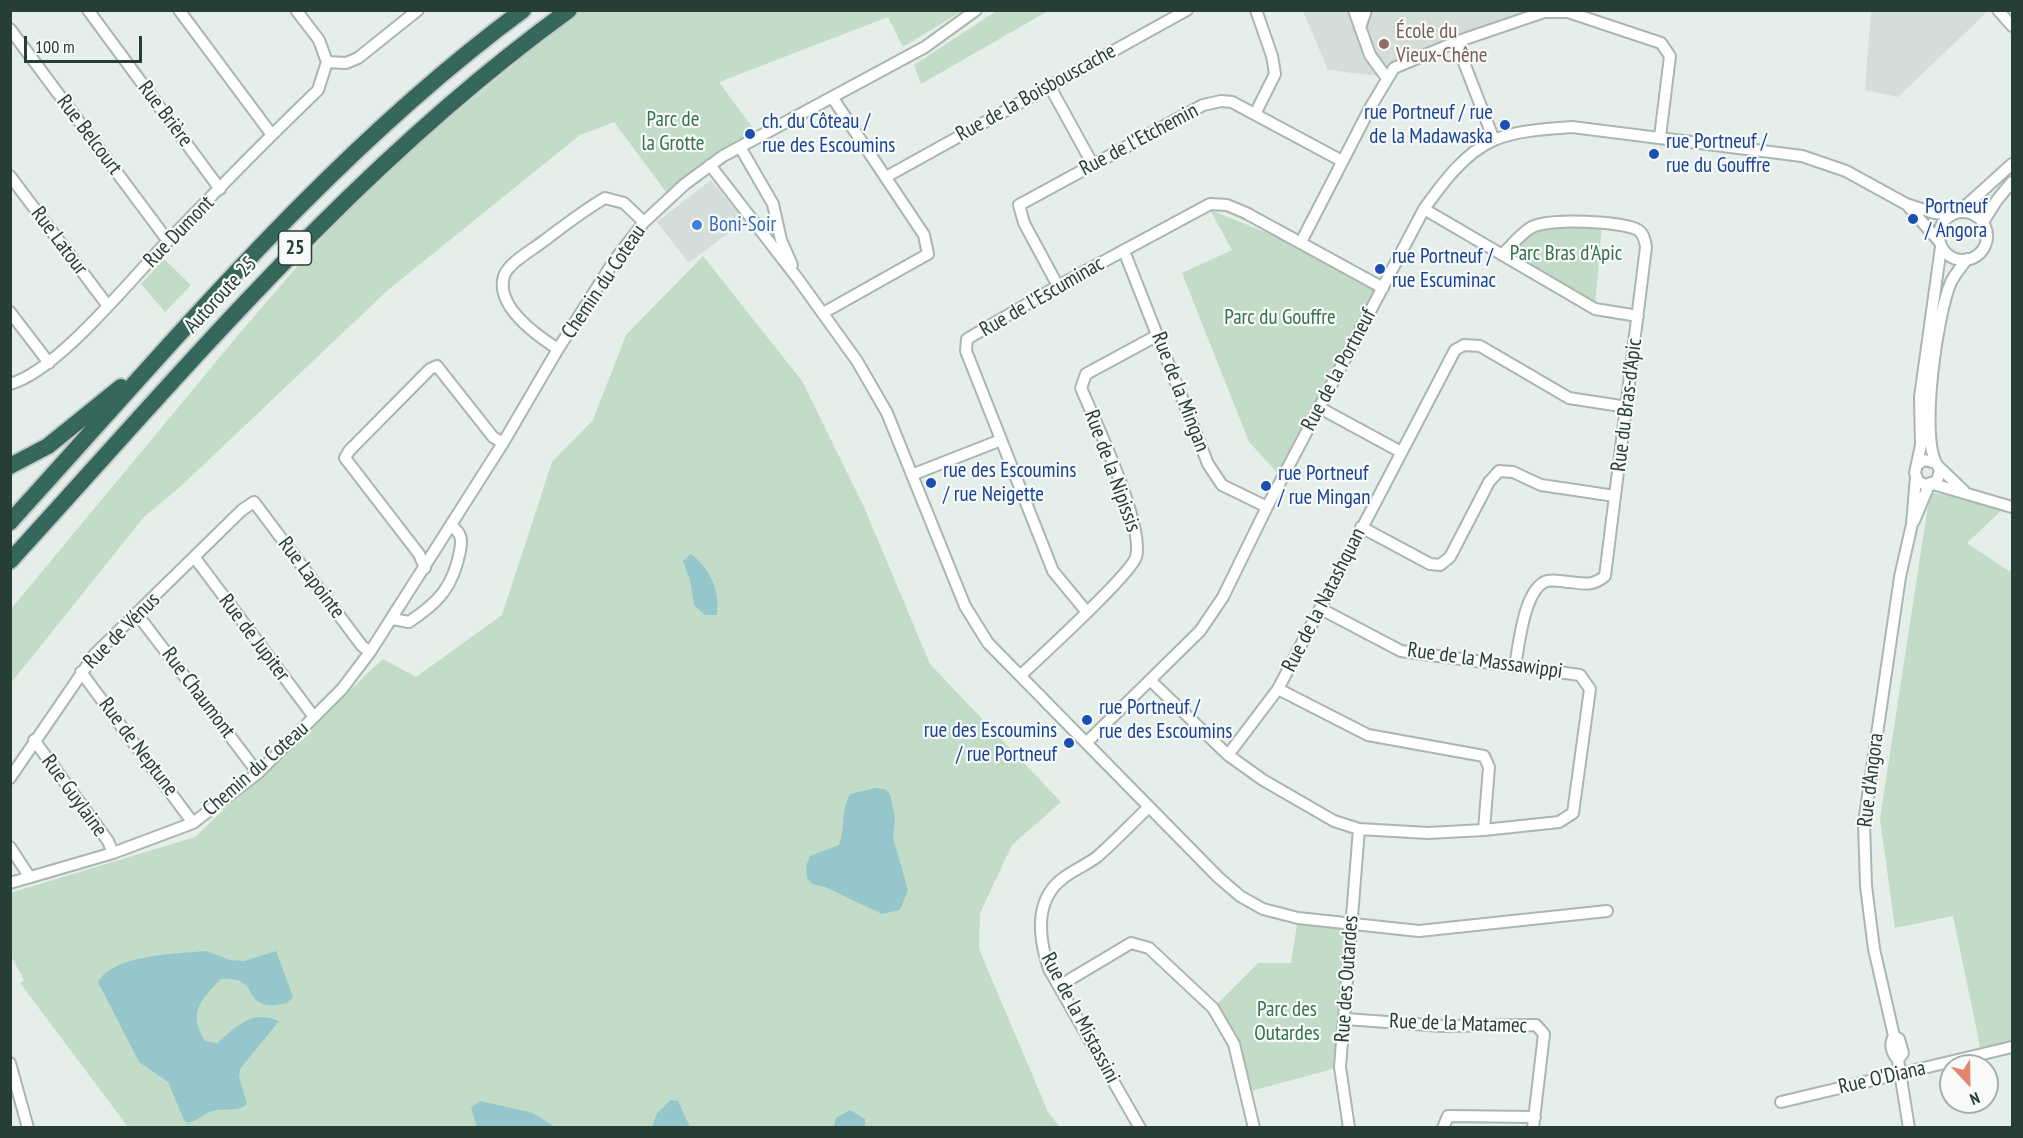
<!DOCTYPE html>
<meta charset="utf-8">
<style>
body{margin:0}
#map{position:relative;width:2023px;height:1138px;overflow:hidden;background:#e6eeea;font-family:"PT Sans Narrow",sans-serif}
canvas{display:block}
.frame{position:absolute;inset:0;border:12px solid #273e37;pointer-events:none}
.north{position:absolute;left:1939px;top:1054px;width:60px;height:60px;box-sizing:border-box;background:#f7faf8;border:2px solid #a4afab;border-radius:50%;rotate:158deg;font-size:16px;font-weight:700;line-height:24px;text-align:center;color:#273e37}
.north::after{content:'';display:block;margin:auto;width:21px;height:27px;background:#e3866f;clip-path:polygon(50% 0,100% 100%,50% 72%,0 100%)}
.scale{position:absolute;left:24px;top:36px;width:118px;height:27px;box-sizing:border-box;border:3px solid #273e37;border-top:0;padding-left:8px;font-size:18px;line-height:21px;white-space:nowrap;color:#273e37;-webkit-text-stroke:4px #f7faf8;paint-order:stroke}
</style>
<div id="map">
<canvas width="2023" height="1138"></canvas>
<div class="frame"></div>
<div class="north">N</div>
<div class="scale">100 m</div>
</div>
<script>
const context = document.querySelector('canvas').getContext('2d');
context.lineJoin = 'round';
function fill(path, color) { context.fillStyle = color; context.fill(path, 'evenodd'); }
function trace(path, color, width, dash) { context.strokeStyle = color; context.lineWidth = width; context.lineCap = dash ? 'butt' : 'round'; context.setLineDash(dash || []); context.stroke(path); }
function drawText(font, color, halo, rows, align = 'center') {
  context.font = font + ' "PT Sans Narrow",sans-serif'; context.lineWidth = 4.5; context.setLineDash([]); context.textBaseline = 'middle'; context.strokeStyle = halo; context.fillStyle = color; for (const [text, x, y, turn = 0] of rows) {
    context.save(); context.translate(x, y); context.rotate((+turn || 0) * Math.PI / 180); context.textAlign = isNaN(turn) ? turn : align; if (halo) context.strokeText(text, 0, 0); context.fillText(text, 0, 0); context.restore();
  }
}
fill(new Path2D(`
 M1543 10 1456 42 1386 77 1328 70 1303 11Z
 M1871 11V10L1988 11 1898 97 1865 90Z
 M711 180 747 224 723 237 689 263 657 222Z`), '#d5ddd9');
fill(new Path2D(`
 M998 10 1048 11 921 84 914 65Z
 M579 11H962L903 47 888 17 719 82 755 131 708 159 666 192 614 122 580 135 388 290 180 487 144 517 11 683V609L244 328 365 188Z
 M1210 210 1298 245 1379 289 1283 479 1249 442 1182 273 1232 250Z
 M1602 223 1595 309 1502 256 1532 227Z
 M703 256 802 381 864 507 930 664 1061 802 1012 845 980 913 979 949 1048 1112 1060 1127H128L20 983 24 980 11 956 10 893 195 837 383 659 416 677 502 615 552 462 593 420 626 335Z
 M164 259 191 285 165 312 141 284Z
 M1930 492 2005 507 1967 543 2009 571 2012 569V1042L1981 1051 1953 916 1895 928 1880 819Z
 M1298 918 1350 922 1340 1067 1244 1093 1234 1044 1213 1008 1258 963H1291Z`), '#c2dcc8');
fill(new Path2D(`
 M691 554C711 570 720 590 717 615H705L694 605 690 580 683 561Z
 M876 788 885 789 890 794 895 818 893 838 908 890 900 910 882 914 825 887 812 884 807 878 806 866 810 856 839 845C846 826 840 814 850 794Z
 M206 951 230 960 244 961 276 951 293 997 287 1003C280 1004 270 1007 263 1004 245 998 256 977 221 979 201 1000 187 1012 205 1041L217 1043C237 1026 252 1009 279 1021L240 1069 239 1077 247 1104C236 1114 222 1106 210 1112 203 1115 197 1120 188 1123L184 1120 168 1082 139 1062 98 982C115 954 176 954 206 951Z
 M671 1100 678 1101 690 1127H652L657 1113Z
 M480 1101 533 1113 555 1127H477L471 1108Z
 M850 1110 865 1119V1127H834L836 1118Z`), '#95c6cc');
const minor = new Path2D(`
 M88 10 220 189
 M179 10 272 135
 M296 10 319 40 327 62
 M1354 10 1370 55 1386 77
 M1998 10 2012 26
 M1360 28 1366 10
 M10 29 168 241
 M1456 42 1494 140
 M327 62 346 63 358 58 418 10
 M1049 85 1093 165
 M1255 114 1275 74 1272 56 1256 10
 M740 147 773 204 781 240 792 265
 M710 165 798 279 857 361 887 413 965 606 988 643 1218 877 1240 896 1263 909 1298 918 1419 931 1607 911
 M10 176 108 306
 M886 177 1187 10
 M1908 206 1938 240
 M1424 209 1595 309 1638 316
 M1960 211 2012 164
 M1939 236a24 24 0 1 1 48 0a24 24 0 1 1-48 0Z
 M1983 222 1997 200 2012 182
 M1301 242 1370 108 1394 68 1456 42 1544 12H1568L1661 43 1670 56 1660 137
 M1124 251 1208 464 1222 485 1267 507
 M1502 255C1511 246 1521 233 1532 227 1549 218 1622 221 1638 230 1644 234 1645 241 1646 247L1605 576C1593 586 1585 584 1570 582 1563 582 1554 579 1547 581 1524 588 1519 645 1515 666
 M1058 286 1024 223 1019 205 1203 105 1221 101 1232 102 1342 161
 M10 312 49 363
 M823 313 928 254 924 235 832 97
 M558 349C536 335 495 306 504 276 509 262 534 249 545 240 565 225 584 210 605 198L624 203 644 222
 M10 384C58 371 131 279 167 242 217 190 267 139 318 90L327 62
 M1320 408 1401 452
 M1936 463C1920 433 1937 314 1951 282 1955 274 1962 266 1967 259
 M1917 465 1924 460 1936 463 1940 470 1937 481 1925 485 1918 481 1915 473 1921 445 1920 397 1941 247
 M1939 467 1964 491
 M914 474 1001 440
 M1933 484 2012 507
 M1914 521 1929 485
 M1361 527 1430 564 1440 565 1450 557 1489 482 1499 471 1513 472 1541 485 1615 496
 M195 558 314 717
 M425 568 419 554 345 458 349 451 430 369 437 366 493 437 503 443
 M1086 611 1053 571 966 351 967 339 1058 286 1210 204 1227 205 1246 213 1383 288
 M137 614 258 773
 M393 619 409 622C439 602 453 587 460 551 462 540 462 534 452 526
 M81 672 193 823
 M1021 675C1041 656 1130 575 1136 557 1145 526 1095 421 1081 388L1086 374 1158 335
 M1151 681 1228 755 1263 780 1334 821 1359 829 1428 833 1484 830 1559 822 1573 813 1590 689 1580 675 1401 651 1321 609
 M1278 689 1368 735 1484 756 1489 767 1484 830
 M34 740 108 841 113 853
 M1087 742 1200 631 1223 597 1267 507 1424 209C1442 184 1464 153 1494 140 1518 130 1547 129 1572 127L1802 156 1846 171 1906 204 1934 213 1951 214
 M1228 755 1278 689 1455 350 1464 345 1480 346 1569 398 1627 407
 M10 778 95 654 242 510 254 502 362 646 370 652
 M10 847 29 876
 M10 883 113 853 193 823 258 773 342 689 370 652 503 443 558 349 614 261 644 222 685 184 723 156 925 47 976 10
 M1059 986 1131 943 1149 948 1213 1008 1234 1044 1254 1128
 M1346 1019 1441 1026 1536 1025 1544 1034 1533 1128
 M1894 1036C1889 1045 1891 1052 1898 1060L1909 1128
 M1898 1060 1903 1053 1899 1039 1894 1036 1874 949 1866 886 1864 823 1900 577 1912 524 1916 477
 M10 1063 28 1128
 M1781 1102 2012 1047
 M1140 1128 1049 969C1039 939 1034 901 1062 879 1073 870 1087 865 1098 856 1115 841 1132 823 1149 807
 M1349 1128 1340 1067 1359 829
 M1443 1128 1448 1116 1535 1117`);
const highway = new Path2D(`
 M10 466 48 446 121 387
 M10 522C173 343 328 154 523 10
 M10 561C187 367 355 165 569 10`);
trace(minor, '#a9b6b1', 14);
trace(highway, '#c3c9c7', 20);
trace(minor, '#fff', 10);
trace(highway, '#36675b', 16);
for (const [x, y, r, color] of [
 [1384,44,6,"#8d6e63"],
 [1505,125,6,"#1a4fb4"],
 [750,134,6,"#1a4fb4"],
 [1654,154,6,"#1a4fb4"],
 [1913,219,6,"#1a4fb4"],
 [697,225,6,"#3f7fe0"],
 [1380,269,6,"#1a4fb4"],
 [931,483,6,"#1a4fb4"],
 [1266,486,6,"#1a4fb4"],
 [1087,720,6,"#1a4fb4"],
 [1069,743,6,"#1a4fb4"]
]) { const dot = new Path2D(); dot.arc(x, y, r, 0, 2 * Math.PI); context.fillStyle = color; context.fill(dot); trace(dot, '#f7faf8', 2); }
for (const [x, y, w] of [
 [295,248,33]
]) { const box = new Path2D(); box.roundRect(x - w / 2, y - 17, w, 34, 4.5); context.fillStyle = '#f7faf8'; context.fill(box); trace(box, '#273e37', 1.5); }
drawText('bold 20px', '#273e37', null, [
 ["25",295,248]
]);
drawText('21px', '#785e54', '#f7faf8', [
 ["École du",1396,32],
 ["Vieux-Chêne",1396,56]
], 'left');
drawText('21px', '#273e37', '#f7faf8', [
 ["Rue de la Boisbouscache",1036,93,-29],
 ["Rue Brière",165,114,53],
 ["Rue Belcourt",89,135,53],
 ["Rue de l'Etchemin",1139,140,-28],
 ["Rue Dumont",179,232,-46],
 ["Rue Latour",59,241,53],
 ["Chemin du Coteau",604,282,-56],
 ["Autoroute 25",221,295,-47],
 ["Rue de l'Escuminac",1042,297,-30],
 ["Rue de la Portneuf",1339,370,-62],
 ["Rue de la Mingan",1180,392,69],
 ["Rue du Bras-d'Apic",1627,405,-83],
 ["Rue de la Nipissis",1112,471,70],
 ["Rue Lapointe",311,578,53],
 ["Rue de la Natashquan",1324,600,-63],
 ["Rue de Vénus",122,631,-45],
 ["Rue de Jupiter",254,638,53],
 ["Rue de la Massawippi",1485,661,8],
 ["Rue Chaumont",198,693,53],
 ["Rue de Neptune",138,747,53],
 ["Chemin du Coteau",256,769,-41],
 ["Rue d'Angora",1871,780,-83],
 ["Rue Guylaine",74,796,54],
 ["Rue des Outardes",1347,979,-86],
 ["Rue de la Mistassini",1080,1018,62],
 ["Rue de la Matamec",1458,1024,2],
 ["Rue O'Diana",1882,1078,-13]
]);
drawText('21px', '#164399', '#f7faf8', [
 ["rue Portneuf / rue",1493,113,"right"],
 ["de la Madawaska",1493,137,"right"],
 ["ch. du Côteau /",762,122],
 ["rue des Escoumins",762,146],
 ["rue Portneuf /",1666,142],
 ["rue du Gouffre",1666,166],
 ["Portneuf",1925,207],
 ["/ Angora",1925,231],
 ["rue Portneuf /",1392,257],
 ["rue Escuminac",1392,281],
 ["rue des Escoumins",943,471],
 ["/ rue Neigette",943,495],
 ["rue Portneuf",1278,474],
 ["/ rue Mingan",1278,498],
 ["rue Portneuf /",1099,708],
 ["rue des Escoumins",1099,732],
 ["rue des Escoumins",1057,731,"right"],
 ["/ rue Portneuf",1057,755,"right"]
], 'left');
drawText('21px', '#35714a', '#f7faf8', [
 ["Parc de",673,120],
 ["la Grotte",673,144],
 ["Parc Bras d'Apic",1566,254],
 ["Parc du Gouffre",1280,318],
 ["Parc des",1287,1010],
 ["Outardes",1287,1034]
]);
drawText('21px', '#366cbe', '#f7faf8', [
 ["Boni-Soir",709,225]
], 'left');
</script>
